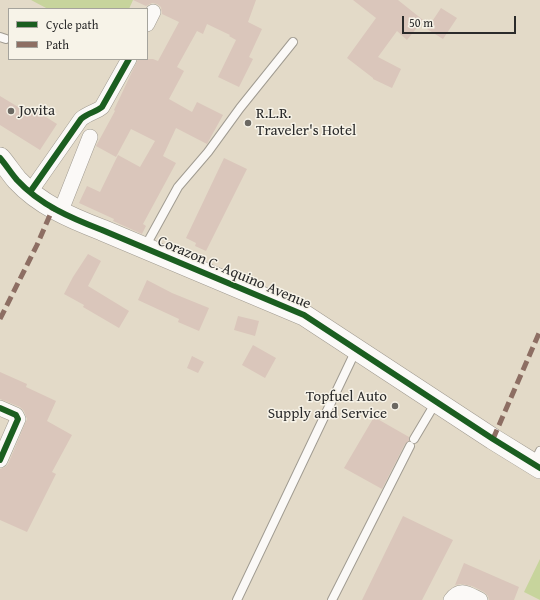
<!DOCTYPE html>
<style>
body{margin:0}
#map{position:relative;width:540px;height:600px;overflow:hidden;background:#e3dac8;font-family:"Gentium Book Plus",serif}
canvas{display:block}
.legend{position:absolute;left:8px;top:8px;width:140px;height:52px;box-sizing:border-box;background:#f7f3e8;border:1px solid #a5a39c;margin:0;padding:5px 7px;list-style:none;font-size:12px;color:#2b2b2b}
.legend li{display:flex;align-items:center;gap:8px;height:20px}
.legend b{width:20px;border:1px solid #a5a39c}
.scale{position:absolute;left:402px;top:16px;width:114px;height:18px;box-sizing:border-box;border:2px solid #2b2b2b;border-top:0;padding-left:5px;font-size:12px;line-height:14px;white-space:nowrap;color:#2b2b2b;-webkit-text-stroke:3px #f7f3e8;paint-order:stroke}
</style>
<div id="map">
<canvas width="540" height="600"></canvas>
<ul class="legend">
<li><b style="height:5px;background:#1b5e20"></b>Cycle path</li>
<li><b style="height:5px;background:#8d6e63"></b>Path</li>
</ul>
<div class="scale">50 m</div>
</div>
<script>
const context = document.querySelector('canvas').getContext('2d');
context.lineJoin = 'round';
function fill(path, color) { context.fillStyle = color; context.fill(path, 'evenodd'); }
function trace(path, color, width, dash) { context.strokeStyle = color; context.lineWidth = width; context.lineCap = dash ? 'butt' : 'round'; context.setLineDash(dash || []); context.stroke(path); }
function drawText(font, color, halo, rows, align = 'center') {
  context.font = font + ' "Gentium Book Plus",serif'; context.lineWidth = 3; context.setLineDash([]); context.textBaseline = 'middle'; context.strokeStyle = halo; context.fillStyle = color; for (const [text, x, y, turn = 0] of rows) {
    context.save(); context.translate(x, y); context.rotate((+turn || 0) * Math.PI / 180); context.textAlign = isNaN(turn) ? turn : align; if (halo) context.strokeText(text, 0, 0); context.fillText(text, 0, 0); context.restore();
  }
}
fill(new Path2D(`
 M31 0H133L129 9H48Z
 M540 559V600L524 592Z`), '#c7d49c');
fill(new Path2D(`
 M133 0H256L248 22 262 29 249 57 253 59 239 87 218 77 236 40 229 36 230 35 207 24 203 34 197 31 177 67 184 71 169 99 192 112 197 102 223 115 207 144 176 128 163 156 176 163 143 224 146 226 142 234 113 221 114 219 79 203 87 186 100 192 118 155 140 167 155 141 131 129 116 157 96 146 115 111 114 110 138 59H153L158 61 179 22 162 14 161 7 157 4 152 3 146 6Z
 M353 0H398L423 20 407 40 397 31 378 57 401 69 392 88 373 79V78L347 58 376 18Z
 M441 8 457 18 443 39 427 29Z
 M0 96 28 113 32 108 57 124 40 150 0 125Z
 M224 158 247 169 206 251 195 246 196 243 186 238Z
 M88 254 101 261 88 286 129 311 119 328 83 307 84 305 64 294 73 277Z
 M147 280 172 293 209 308 199 331 178 322 179 319 138 300Z
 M238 316 259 321 255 336 234 330Z
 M253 345 276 358 265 378 242 365Z
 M192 356 204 362 198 373 187 368Z
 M0 372 27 384 26 387 56 401 47 421 72 435 52 472 56 474 27 532 0 520V469L5 467 8 464 27 419 24 411 20 407 0 399Z
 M374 417 409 437V441L405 444 382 489 344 468Z
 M403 516 453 540 422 600H362Z
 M464 563 519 587 514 600H489L488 596 484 592 472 586 461 584 455 585Z`), '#dac6bb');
const lane = new Path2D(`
 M0 37 6 39
 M145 247 178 187 208 152 240 108 293 42
 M414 439 436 402
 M534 464 540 451
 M237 600 356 350
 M332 600 410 446`);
const street = new Path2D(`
 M147 24 153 12
 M30 192 81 119C88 113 96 112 102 107L129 59
 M60 213 90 137
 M0 408 16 415 18 419 0 460
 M451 600C460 587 468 594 480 600`);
const secondary = new Path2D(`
 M0 158C6 165 11 173 17 180 40 205 71 218 102 230L304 315 493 439 540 468`);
trace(lane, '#a09b91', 10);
trace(street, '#a09b91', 16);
trace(secondary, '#a09b91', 22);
trace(lane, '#fbf9f7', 8);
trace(street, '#fbf9f7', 15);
trace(secondary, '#fbf9f7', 21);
trace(new Path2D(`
 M0 319 37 245 53 208
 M493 439 540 331`), '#8d6e63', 5, [10, 5]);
trace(new Path2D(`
 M0 158C6 165 11 173 17 180 40 205 71 218 102 230L304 315 493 439 540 468
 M30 192 81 119C88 113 96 112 102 107L129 59
 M0 408 16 415 18 419 0 460`), '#1b5e20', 6);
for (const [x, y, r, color] of [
 [11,111,4,"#6b6862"],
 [248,123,4,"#6b6862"],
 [395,406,4,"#6b6862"]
]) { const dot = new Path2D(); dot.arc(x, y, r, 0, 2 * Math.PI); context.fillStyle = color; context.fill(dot); trace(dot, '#f7f3e8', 1.5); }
drawText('15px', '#2b2b2b', '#f7f3e8', [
 ["Jovita",19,111],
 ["R.L.R.",256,114],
 ["Traveler's Hotel",256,131],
 ["Topfuel Auto",387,397,"right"],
 ["Supply and Service",387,414,"right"]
], 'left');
drawText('15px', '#2b2b2b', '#f7f3e8', [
 ["Corazon C. Aquino Avenue",234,273,23]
]);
</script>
